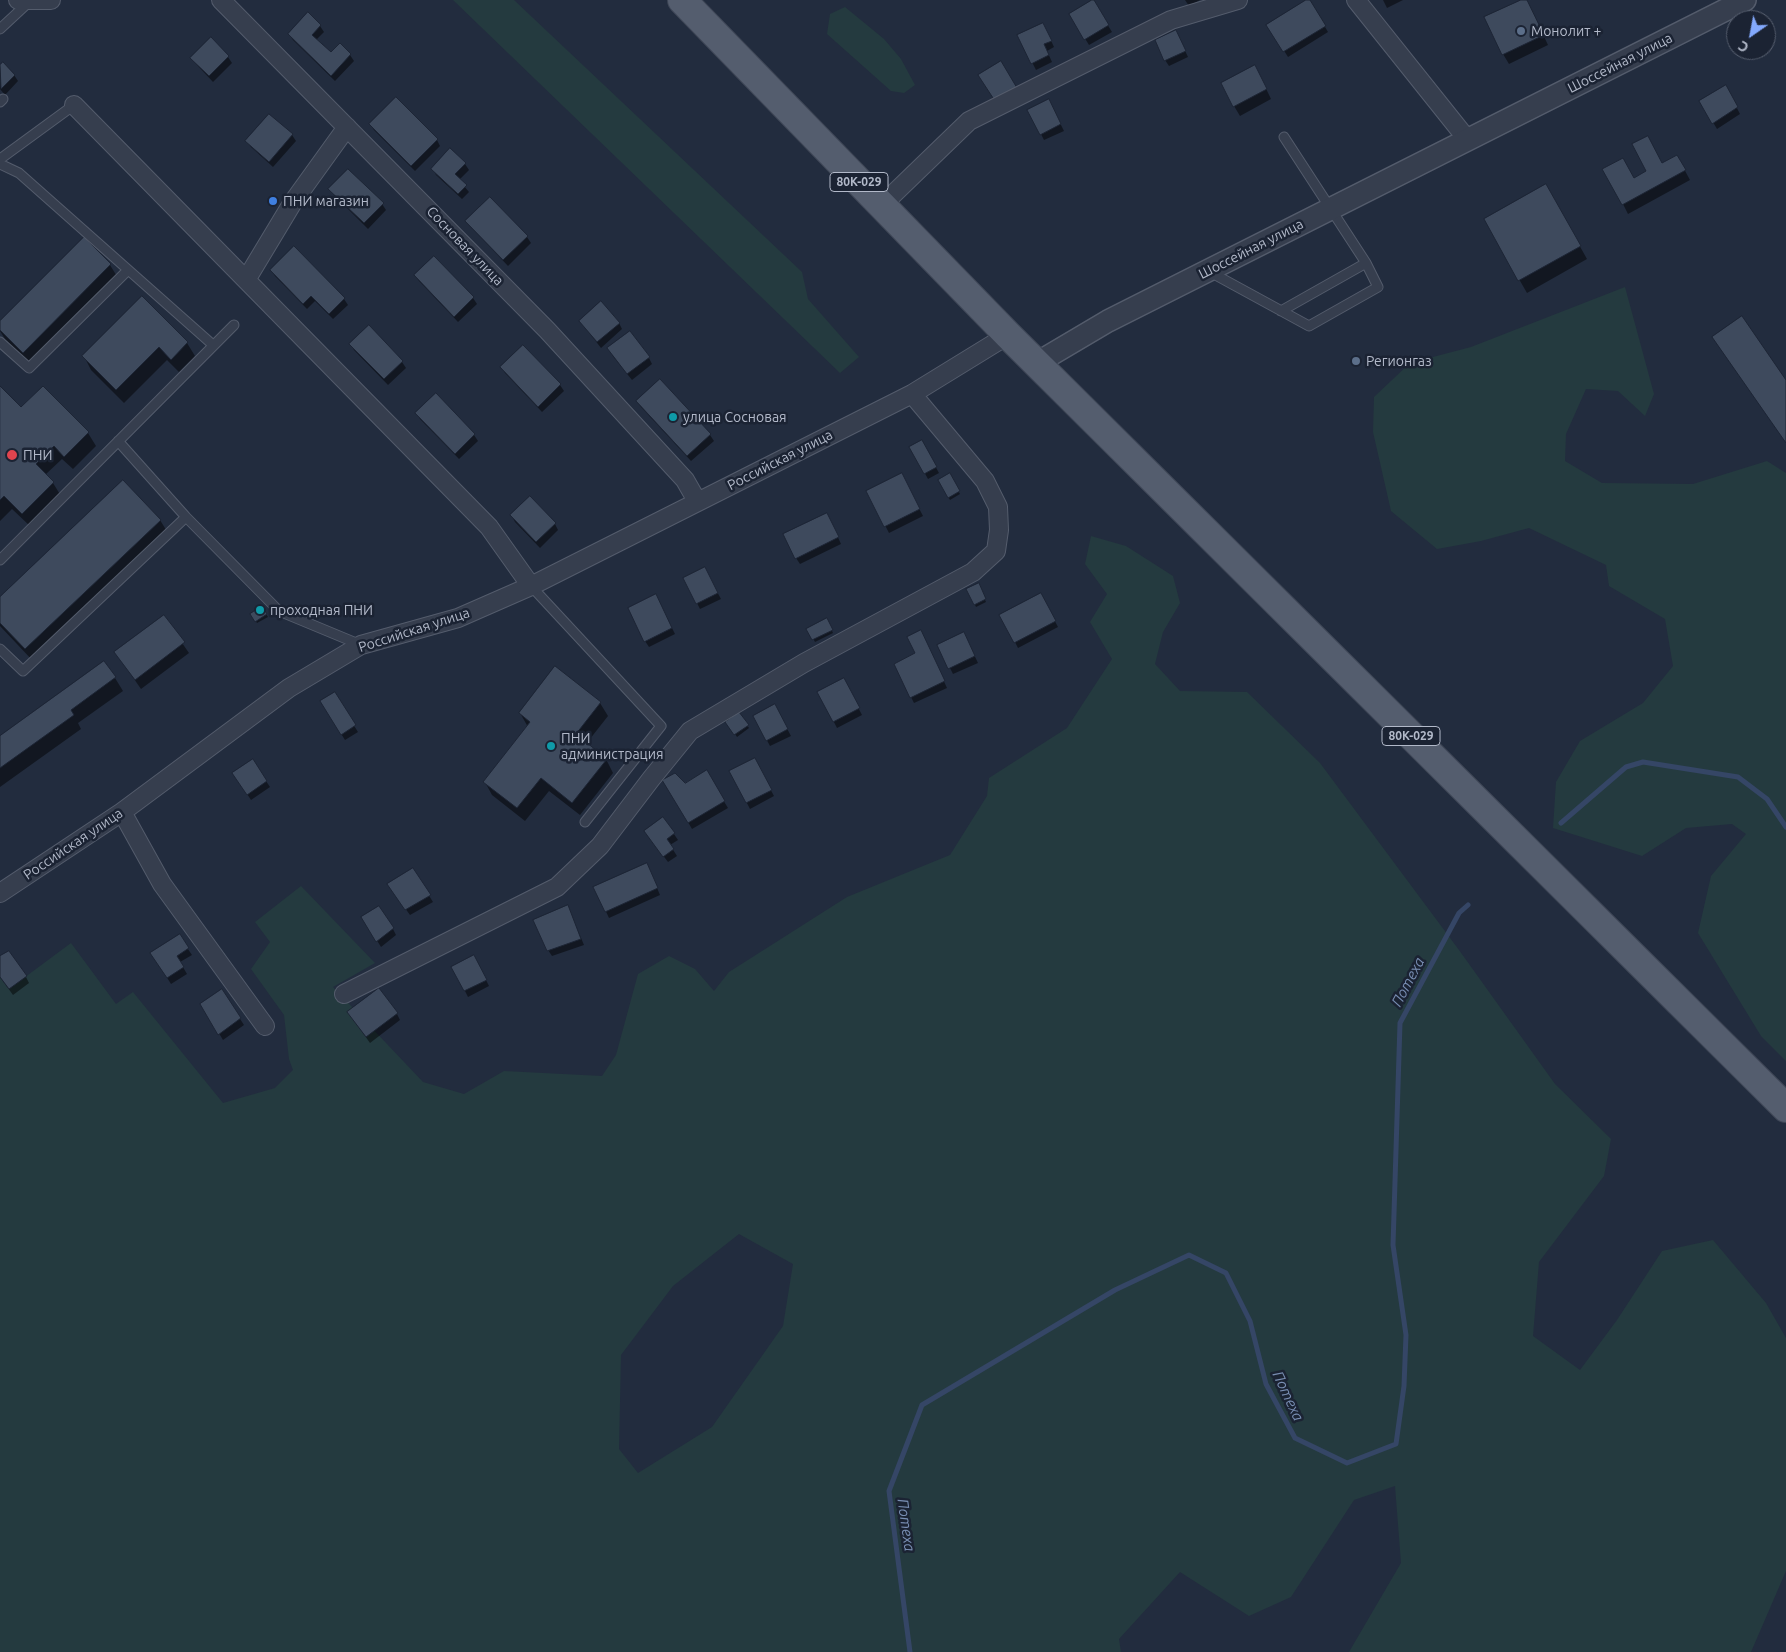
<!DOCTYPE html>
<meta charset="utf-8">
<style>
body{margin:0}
#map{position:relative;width:1786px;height:1652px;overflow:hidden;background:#222c3e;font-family:Ubuntu,sans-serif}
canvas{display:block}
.north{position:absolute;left:1726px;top:10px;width:50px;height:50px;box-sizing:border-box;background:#1b2333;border:1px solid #575f6f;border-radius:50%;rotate:213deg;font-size:14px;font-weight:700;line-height:20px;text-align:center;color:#b2b9c9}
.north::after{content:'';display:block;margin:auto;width:18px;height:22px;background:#83a9fd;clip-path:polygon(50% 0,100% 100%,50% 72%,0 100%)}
</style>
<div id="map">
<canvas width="1786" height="1652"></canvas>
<div class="north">С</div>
</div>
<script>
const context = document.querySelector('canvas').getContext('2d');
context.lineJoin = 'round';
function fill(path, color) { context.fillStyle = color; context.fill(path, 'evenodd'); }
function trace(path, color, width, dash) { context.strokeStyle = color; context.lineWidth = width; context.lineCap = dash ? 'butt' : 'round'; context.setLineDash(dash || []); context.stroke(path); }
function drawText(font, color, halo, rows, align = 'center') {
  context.font = font + ' Ubuntu,sans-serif'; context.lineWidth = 5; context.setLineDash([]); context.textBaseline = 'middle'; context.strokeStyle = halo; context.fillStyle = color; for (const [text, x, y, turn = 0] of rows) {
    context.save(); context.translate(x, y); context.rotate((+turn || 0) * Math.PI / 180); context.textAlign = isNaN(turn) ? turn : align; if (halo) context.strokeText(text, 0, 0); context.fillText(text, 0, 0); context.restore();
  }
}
fill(new Path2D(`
 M453 0H514L802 272 808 299 859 357 840 373Z
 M845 7 884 39 901 59 915 85 904 93 891 91 827 34 830 14Z
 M1625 287 1654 394 1645 416 1618 391 1586 389 1566 434 1565 461 1602 483 1693 484 1767 461 1786 473V1061L1761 1036 1698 933 1711 876 1746 834 1732 824 1686 828 1642 856 1553 828 1556 782 1580 741 1643 703 1673 666 1665 619 1609 586 1606 565 1529 528 1481 541 1437 549 1391 511 1373 432 1374 397 1410 363 1471 347Z
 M1091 536 1126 546 1173 576 1180 603 1163 632 1155 664 1180 691 1247 692 1320 763 1459 950 1555 1084 1611 1139 1604 1176 1539 1262 1533 1336 1580 1370 1617 1320 1662 1251 1713 1240 1766 1303 1786 1338V1571L1751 1652H1349L1401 1563 1395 1486 1354 1500 1291 1597 1249 1616 1180 1572 1119 1639 1121 1652H0V977L9 989 71 943 116 1004 133 992 223 1103 275 1088 293 1070 289 1059 284 1015 251 969 270 942 255 922 301 886 375 963 333 987 423 1082 464 1094 504 1071 602 1076 616 1055 638 974 669 956 695 969 714 991 729 972 847 897 950 855 987 796 989 778 1067 728 1112 659 1090 622 1107 594 1085 564ZM739 1234 793 1264 783 1326 712 1427 638 1473 619 1449 621 1355 673 1286Z`), '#243a3f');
fill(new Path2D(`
 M1185 0H1200L1189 6Z
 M1309 0 1328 32 1288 57 1268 25Z
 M1383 0H1403L1387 8Z
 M1524 0H1526L1531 9 1548 45 1509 64 1503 54Z
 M1093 1 1112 32 1089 45 1070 14Z
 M308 14 320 26 324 32 316 40 331 54 340 45 350 55 354 61 335 81 293 40 289 34Z
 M1046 30 1054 47 1047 51 1052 62 1036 70 1019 36Z
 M1179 38 1188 57 1169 66 1165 60Z
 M211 39 228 57 232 63 213 82 196 64 192 58Z
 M3 64 14 75 18 81 5 95 0 89V67Z
 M1260 76 1271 99 1240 116 1234 106Z
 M1726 87 1740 114 1717 129 1701 102Z
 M1052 107 1064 131 1044 140 1041 134Z
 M269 116 292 135 296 141 273 167 251 147 247 141Z
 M370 124 437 140 440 146 415 171 374 130Z
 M1677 156 1690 180 1628 214 1623 204 1633 179Z
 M465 164 469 170 459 180 469 192 462 199 436 175 433 169Z
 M1546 186 1587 259 1527 293 1485 220Z
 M330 189 382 204 386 210 368 229 334 195Z
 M490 199 527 237 531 243 508 266 471 227 467 221Z
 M294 248 344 299 348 305 333 319 315 301 307 309 275 276 271 270Z
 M110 265 118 278 31 365 5 339 0 331V323Z
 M415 275 473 298 477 304 458 322 419 281Z
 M580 321 619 323 622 329 601 348Z
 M187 343 195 356 179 372 167 360 124 403 91 370 84 356Z
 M351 344 402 362 406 368 388 385 354 350Z
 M612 355 649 358 652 364 632 380Z
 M502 367 560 385 564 391 542 412 505 373Z
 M43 387 88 433 96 446 73 469 62 459 45 475 53 483 61 496 31 527 12 509 0 521V388L21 409Z
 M637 401 710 435 714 441 691 461 641 407Z
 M417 413 474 435 478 441 459 459 420 419Z
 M922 442 939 473 928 479 911 448Z
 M949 475 960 494 950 500 939 481Z
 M905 481 923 516 889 533 868 492Z
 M512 516 555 524 558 530 540 548 515 522Z
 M160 520 168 533 33 661 0 626V599Z
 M830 520 841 544 800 564 796 558Z
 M708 575 721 599 700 609 697 603Z
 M978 585 986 602 976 607 968 590Z
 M1041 595 1058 627 1018 648 1015 642Z
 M659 602 675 634 649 647 645 641Z
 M262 607 268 617 257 623 251 614Z
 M164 617 189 653 141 689 116 653Z
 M827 620 833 633 815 642 808 629Z
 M924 638 947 688 914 703 911 697 917 654Z
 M967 640 978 663 953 674 939 646Z
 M115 678 123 691 78 723 81 729 0 787V737Z
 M844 680 862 715 837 728 819 693Z
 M334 694 358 732 345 740 321 702Z
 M600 703 608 716 586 744 606 759 613 773 580 815 549 791 525 821 492 795 485 782 528 727 520 713Z
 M775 706 791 736 770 746 754 716Z
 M739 714 749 728 737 737 727 722Z
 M754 759 774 796 750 809 731 772Z
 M706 772 728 808 692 829 664 781 684 784Z
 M238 780 266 781 270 787 251 800Z
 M663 818 678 840 670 845 677 856 668 862 649 837Z
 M413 870 433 902 410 915 392 890Z
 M650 871 660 895 609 918 595 888Z
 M568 907 584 945 552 956 548 950Z
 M363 918 393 929 396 935 381 947Z
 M179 936 192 955 180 962 187 974 171 984 156 960Z
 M0 958 26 977 29 983 13 995 0 977Z
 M477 962 489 986 468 997 453 967Z
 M222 991 244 1025 223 1040 202 1005Z
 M348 1012 397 1014 400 1020 370 1043Z`), '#0007');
trace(new Path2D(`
 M1561 823 1626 767 1643 762 1738 777 1767 799 1786 827
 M910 1652 889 1491 922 1405 1115 1290 1189 1255 1226 1273 1250 1321 1266 1384 1295 1438 1347 1463 1396 1444 1404 1386 1406 1335 1393 1245 1400 1023 1459 913 1468 905`), '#354666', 5);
const building = new Path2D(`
 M1092 0H1094L1109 25 1084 40 1069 14Z
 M1306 0H1310L1326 26 1283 52 1266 25Z
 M1521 0H1527L1544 35 1502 55 1484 17Z
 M308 12 321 25 312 35 331 52 340 43 351 54 331 76 288 34Z
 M1043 23 1052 41 1044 44 1049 55 1031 64 1017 35Z
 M1176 30 1186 51 1164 61 1155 40Z
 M211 37 229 56 209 76 190 58Z
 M1001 61 1017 88 995 101 978 75Z
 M3 62 15 75 1 89 0 65Z
 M1255 65 1267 89 1233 107 1221 83Z
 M1726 85 1738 107 1712 124 1699 101Z
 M396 97 438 139 411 166 369 124Z
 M1049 99 1061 124 1040 135 1027 110Z
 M269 114 293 134 269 162 245 141Z
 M1648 136 1662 163 1677 155 1686 170 1622 205 1602 169 1623 158 1634 178 1646 171 1632 144Z
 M450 148 466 163 455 174 467 185 458 194 431 169Z
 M348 169 384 203 364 223 328 189Z
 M1546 184 1581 246 1518 281 1484 219Z
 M490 197 528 236 503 260 465 221Z
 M84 237 111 264 23 353 0 330V321Z
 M294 246 345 298 329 314 311 296 303 304 270 270Z
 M434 256 474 297 454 317 414 275Z
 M142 296 188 342 171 360 159 347 116 390 82 356Z
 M601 301 620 323 597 342 579 321Z
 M1742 316 1786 380V443L1712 337Z
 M369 325 403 361 384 379 349 344Z
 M630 331 650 357 627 374 607 348Z
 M523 345 561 384 538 407 500 367Z
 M660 379 711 434 687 456 636 401Z
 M0 386 21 407 43 386 89 432 64 457 54 446 36 464 54 482 22 514 4 496 0 500Z
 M436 393 475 434 455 454 415 413Z
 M922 440 937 467 924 474 909 447Z
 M902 473 920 509 884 527 866 491Z
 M950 473 960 491 948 498 938 480Z
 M123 480 161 520 25 649 0 623V597Z
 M530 496 556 523 536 542 510 515Z
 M827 513 839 537 795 559 783 534Z
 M705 567 718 593 696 604 683 578Z
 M979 583 986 599 974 605 966 589Z
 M1041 593 1056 621 1014 643 999 615Z
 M656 594 672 628 644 642 628 608Z
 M262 606 267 614 255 622 250 614Z
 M164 615 185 642 135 680 114 652Z
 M827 618 833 630 812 640 806 629Z
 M921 630 945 681 910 698 894 664 915 653 907 637Z
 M964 632 975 656 948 669 937 645Z
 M104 661 116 677 71 710 74 715 0 768V736Z
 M555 666 601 702 576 734 607 759 572 803 541 778 517 808 483 782 530 722 519 713Z
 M844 678 860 708 833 722 817 692Z
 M335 692 356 725 341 735 320 701Z
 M775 704 788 729 766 741 753 716Z
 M739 712 749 725 734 735 725 722Z
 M755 758 772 790 746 803 729 771Z
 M253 759 267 781 247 795 232 773Z
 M707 770 725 801 688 823 662 780 675 773 685 783Z
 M663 817 675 833 667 839 674 849 663 857 644 831Z
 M647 863 658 888 605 912 593 887Z
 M413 868 431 895 405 910 387 884Z
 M568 905 581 939 547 951 533 920Z
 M379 906 394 928 376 942 361 917Z
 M180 934 189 948 177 956 184 967 167 978 150 953Z
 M9 951 27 976 9 989 0 977V956Z
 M474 955 487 980 464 991 451 967Z
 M379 988 398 1013 366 1037 347 1012Z
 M222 989 241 1018 218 1035 200 1004Z`);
fill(building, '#3e4a5d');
trace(building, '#1d2535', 1);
const service = new Path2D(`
 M0 29 29 2
 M0 102 3 99
 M0 159 74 105
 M0 164 19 173 213 345
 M1210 272 1309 326 1378 287 1366 263 1284 137
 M1281 311 1366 263
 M0 342 29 368 128 270
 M118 441 186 517 279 611 361 645
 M0 560 234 325
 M531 586 661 726 585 822
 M0 649 23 671 186 517`);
const minor = new Path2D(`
 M18 0H51
 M221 0 547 330 685 480 697 501
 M1356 0 1467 139
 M74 105 489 527 531 586
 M882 205 969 121 1171 20 1238 0
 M246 280 293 202 347 127
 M122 812 162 884 265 1026
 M0 893 122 812 289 688 361 645 458 618 531 586 912 394 1008 335
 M344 994 557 887 600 846 651 779 690 731 804 663 973 572 996 551 999 530 998 507 985 481 912 394`);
const tertiary = new Path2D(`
 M1037 363 1108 321 1745 0`);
const primary = new Path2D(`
 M682 0 1008 335 1786 1108`);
trace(service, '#545c6c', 11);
trace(minor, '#545c6c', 20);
trace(tertiary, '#545c6c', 24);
trace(primary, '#3f4757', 30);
trace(service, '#363e4e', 9);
trace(minor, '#363e4e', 18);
trace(tertiary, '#363e4e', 21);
trace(primary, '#545d6e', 28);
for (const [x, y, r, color] of [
 [1521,31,5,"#5c6f8a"],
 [273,201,5,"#3f7fe0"],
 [1356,361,5,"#5c6f8a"],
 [673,417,5,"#0f9aa8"],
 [12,455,6,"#e0444e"],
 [260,610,5,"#0f9aa8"],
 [551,746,5,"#0f9aa8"]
]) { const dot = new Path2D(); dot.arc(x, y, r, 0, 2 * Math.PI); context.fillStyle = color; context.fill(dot); trace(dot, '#1b2333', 2); }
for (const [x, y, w] of [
 [859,182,58],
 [1411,736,58]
]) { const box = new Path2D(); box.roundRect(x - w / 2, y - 9.5, w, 19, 4); context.fillStyle = '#1b2333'; context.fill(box); trace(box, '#b2b9c9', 1); }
drawText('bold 12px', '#b2b9c9', null, [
 ["80К-029",859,182],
 ["80К-029",1411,736]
]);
drawText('14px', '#b2b9c9', '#1b2333', [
 ["Монолит +",1531,31],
 ["ПНИ магазин",283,201],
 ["Регионгаз",1366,361],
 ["улица Сосновая",683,417],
 ["ПНИ",23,455],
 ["проходная ПНИ",270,610],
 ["ПНИ",561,738],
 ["администрация",561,754]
], 'left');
drawText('14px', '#b2b9c9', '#1b2333', [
 ["Шоссейная улица",1620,63,-27],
 ["Сосновая улица",465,246,46],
 ["Шоссейная улица",1251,249,-27],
 ["Российская улица",780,460,-27],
 ["Российская улица",414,630,-18],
 ["Российская улица",73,844,-34]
]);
drawText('italic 15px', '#788db2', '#1b2333', [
 ["Потеха",1408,982,-62],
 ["Потеха",1288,1396,65],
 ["Потеха",906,1525,82]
]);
</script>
